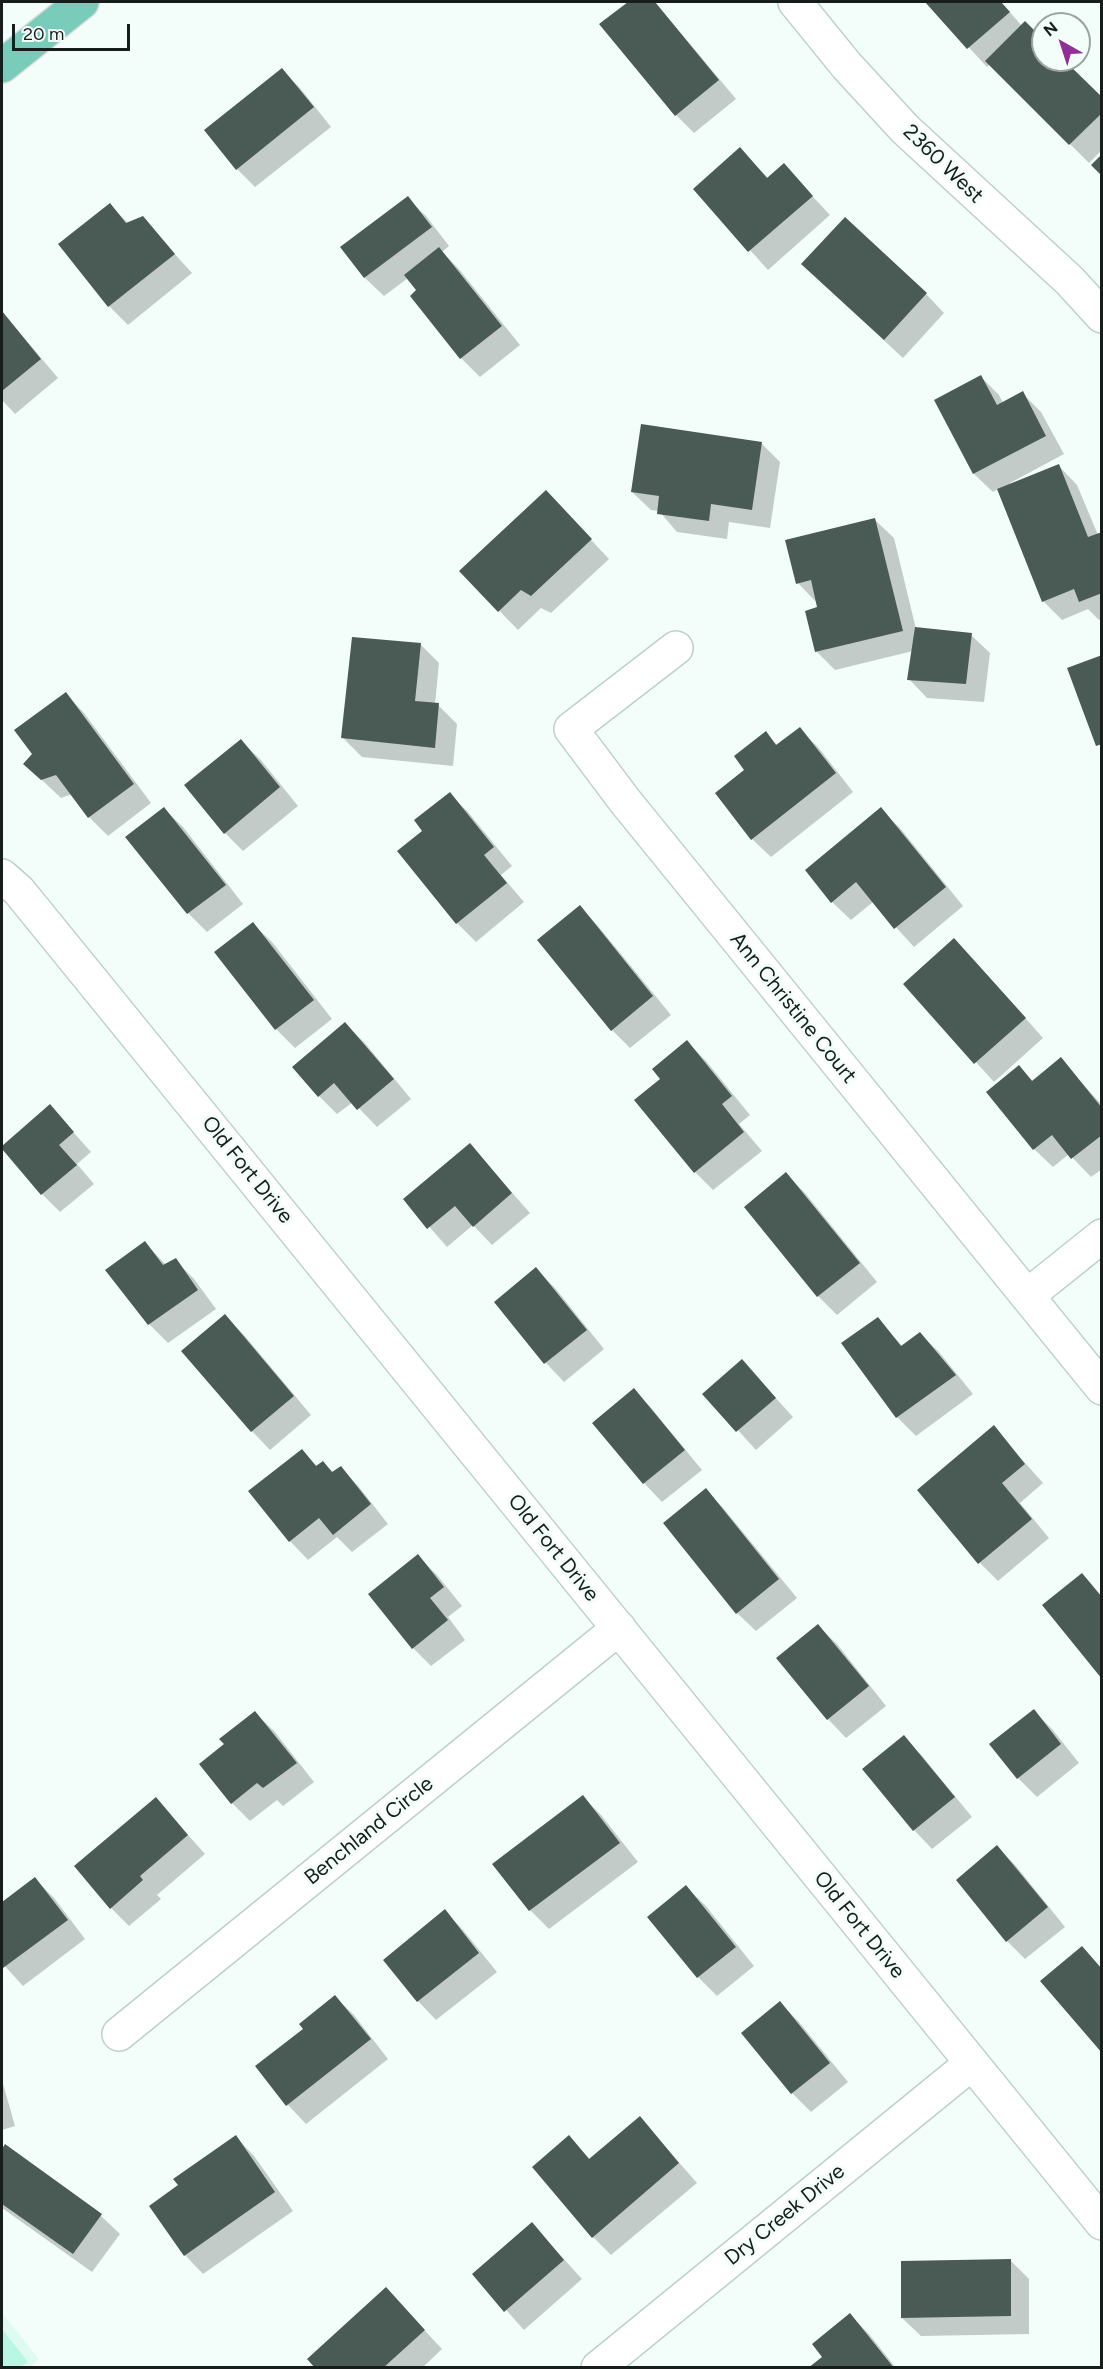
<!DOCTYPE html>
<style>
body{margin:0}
#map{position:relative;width:1103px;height:2369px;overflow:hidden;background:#f3fefa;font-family:Figtree,sans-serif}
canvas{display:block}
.frame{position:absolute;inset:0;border:3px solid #161d1a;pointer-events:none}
.north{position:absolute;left:1031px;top:12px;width:60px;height:60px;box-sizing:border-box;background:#f3fefa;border:2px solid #9ba4a0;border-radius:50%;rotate:321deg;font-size:16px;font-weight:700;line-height:24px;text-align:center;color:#161d1a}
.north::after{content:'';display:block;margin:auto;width:21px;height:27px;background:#8f2f97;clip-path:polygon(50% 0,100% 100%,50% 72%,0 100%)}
.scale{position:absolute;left:12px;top:24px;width:118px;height:27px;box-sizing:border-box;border:3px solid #161d1a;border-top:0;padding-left:8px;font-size:18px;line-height:21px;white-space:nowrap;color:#161d1a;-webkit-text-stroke:4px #f3fefa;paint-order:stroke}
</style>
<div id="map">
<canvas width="1103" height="2369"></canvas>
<div class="frame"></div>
<div class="north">N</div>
<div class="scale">20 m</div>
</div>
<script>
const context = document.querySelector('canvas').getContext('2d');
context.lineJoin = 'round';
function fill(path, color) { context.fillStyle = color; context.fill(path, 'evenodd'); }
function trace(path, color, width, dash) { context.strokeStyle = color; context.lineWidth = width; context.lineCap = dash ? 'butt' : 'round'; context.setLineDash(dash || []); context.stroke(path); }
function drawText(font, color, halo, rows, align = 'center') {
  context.font = font + ' Figtree,sans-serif'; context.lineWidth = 6; context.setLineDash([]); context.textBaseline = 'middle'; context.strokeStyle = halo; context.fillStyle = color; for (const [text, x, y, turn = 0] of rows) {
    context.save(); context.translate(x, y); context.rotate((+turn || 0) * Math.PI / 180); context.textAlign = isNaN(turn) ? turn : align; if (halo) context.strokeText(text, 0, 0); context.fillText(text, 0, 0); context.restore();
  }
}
fill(new Path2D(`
 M2 2313 39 2359 30 2367H2Z`), '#defaf1');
fill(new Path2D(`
 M2 2329 28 2362 20 2367H2Z`), '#b8f7e4');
fill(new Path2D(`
 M630 2H655L736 99 694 133 676 115 602 25Z
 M927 2H1001L1022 26 1043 41V60H1062L1102 100V150L1089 163 990 64 987 67Z
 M282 70 300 88 331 127 255 187 237 169Z
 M740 149 769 179 784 166 830 215 768 270 695 189Z
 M407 198 426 216 449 246 442 252 458 268 520 345 480 377 461 358 412 296 418 291 408 278 384 296 365 278 342 247Z
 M110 205 129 224 142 218 192 273 128 325 109 306Z
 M822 283 926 294 944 313 903 358Z
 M2 312 58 378 15 414 2 400Z
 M981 377 999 395 1003 403 1022 393 1041 412 1064 454 1010 483 1011 485 1059 466 1077 485 1098 535 1102 534V619L1099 620 1088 609 1062 620 1043 601 998 489 993 492 974 474 936 401Z
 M761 443 780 462 770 528 729 522 727 539 677 532 659 511 651 510 632 492Z
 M564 511 609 559 551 613 541 608 518 630 461 571Z
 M875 520 894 538 916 629 971 635 990 653 984 702 927 698 909 679 913 651 835 670 816 651 819 608 816 602 798 583Z
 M420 644 439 663 435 704 438 705 457 724 453 766 362 757 343 738Z
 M66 694 84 713 151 803 108 836 89 817 72 794 61 798 25 764 34 754Z
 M799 729 818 747 853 792 771 857 752 839 747 770 766 733 778 746Z
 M241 741 260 759 298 806 243 851 225 833Z
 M449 794 468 812 512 866 501 875 524 902 476 942 457 923 399 851 424 831Z
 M164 809 183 827 243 904 207 932 188 913 128 837Z
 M881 810 900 828 963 906 914 947 873 902 851 920 832 902 807 870Z
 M580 907 598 926 671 1015 630 1048 612 1030Z
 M253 924 272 942 332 1019 295 1048 276 1029 216 953Z
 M972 958 1043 1038 994 1082 905 984Z
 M345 1024 364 1042 411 1099 377 1127 353 1102 337 1114 319 1096Z
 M687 1042 706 1061 750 1115 739 1124 762 1151 713 1190 695 1172 662 1079Z
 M1060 1059 1102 1105V1169L1091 1177 1069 1154 1053 1167 1034 1149 1019 1067 1033 1081Z
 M50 1106 91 1152 77 1164 94 1184 60 1212 42 1194Z
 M470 1145 530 1213 492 1245 473 1225 447 1247 405 1199Z
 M786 1174 805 1193 877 1282 837 1315 818 1296 746 1207Z
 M145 1243 166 1265 175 1260 194 1279 216 1309 168 1343 149 1324 107 1270Z
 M536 1269 555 1288 604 1349 564 1382 546 1363 496 1302Z
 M225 1316 244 1335 311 1415 270 1450 252 1431Z
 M878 1319 903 1347 920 1334 939 1352 973 1394 916 1436 897 1417 843 1344Z
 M742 1361 793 1417 756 1450 705 1394Z
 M634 1390 652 1409 702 1470 662 1502 644 1483 594 1423Z
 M993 1427 1043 1483 1020 1503 1049 1538 998 1581 980 1563Z
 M302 1451 318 1467 323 1463 334 1473 341 1468 359 1487 388 1524 352 1552 337 1537 308 1560 290 1541Z
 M706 1490 724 1509 797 1598 756 1631 737 1613Z
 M418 1556 437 1575 462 1606 448 1617 465 1640 431 1666 413 1648Z
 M818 1626 837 1644 886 1706 846 1738 828 1719Z
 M1034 1711 1052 1729 1079 1763 1037 1797 1018 1778Z
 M255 1713 274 1731 314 1782 283 1806 277 1800 250 1821 232 1803 226 1744Z
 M904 1737 922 1756 972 1817 932 1849 914 1830Z
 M583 1797 601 1815 638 1862 549 1929 530 1910 494 1864Z
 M156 1799 205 1854 157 1895 161 1899 129 1926 111 1908Z
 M997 1847 1016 1866 1065 1927 1025 1959 1007 1941Z
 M35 1879 54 1898 85 1939 23 1986 2 1963V1904Z
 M686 1887 705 1905 754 1966 717 1996 698 1977 649 1917Z
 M445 1911 463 1930 497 1972 436 2020 418 2001Z
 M335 1997 354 2015 388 2059 306 2124 288 2105 257 2067 305 2029Z
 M780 2003 799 2022 848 2082 811 2112 792 2093 743 2033Z
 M2 2080 15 2126 2 2130Z
 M640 2118 697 2183 611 2255 593 2237 569 2137 591 2160Z
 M236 2137 254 2156 293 2211 203 2274 185 2255 180 2186Z
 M6 2146 101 2216 120 2234 92 2272 2 2208V2151Z
 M532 2224 582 2279 524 2330 474 2274Z
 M1010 2260 1029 2279V2334L921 2336 902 2318Z
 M386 2289 442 2349 422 2368H317Z
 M850 2315 869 2334 896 2368H810L824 2357Z`), '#0003');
fill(new Path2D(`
 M628 2H655L719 80 675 116 599 24Z
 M925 2H1001L1010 12 967 49Z
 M1025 21 1043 39V60H1064L1102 97V113L1069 145 985 61Z
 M282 68 314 107 236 170 204 130Z
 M740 147 767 178 784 163 813 196 748 252 693 189Z
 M1102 154V176L1091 165Z
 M408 196 432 227 364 278 340 247Z
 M110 203 126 223 143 216 175 254 108 307 58 244Z
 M845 217 927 293 884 340 801 264Z
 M439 247 502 326 460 359 410 296 416 290 404 275Z
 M2 311 41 359 2 391Z
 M981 375 997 405 1023 391 1046 436 973 474 934 400Z
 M641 424 762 442 752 510 711 504 709 521 657 514 659 496 631 492Z
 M1059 464 1088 537 1102 532V593L1079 602 1074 589 1042 602 997 489Z
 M546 490 592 539 531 596 521 590 498 612 459 571Z
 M875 518 903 631 815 652 805 611 817 607 811 580 796 584 785 540Z
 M915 627 972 633 966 684 907 680Z
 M352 637 421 643 415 701 439 703 435 748 341 738Z
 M1102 655V744L1096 746 1067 668Z
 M66 692 134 784 88 818 56 775 41 780 23 764 32 754 14 730Z
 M800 727 836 773 751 840 715 793 744 770 734 756 766 731 776 745Z
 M241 739 280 787 224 834 184 785Z
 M450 792 494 847 484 855 507 883 456 924 397 851 422 831 414 820Z
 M164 807 226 885 187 914 125 837Z
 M881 807 946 887 894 929 856 882 831 903 805 870Z
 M580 905 653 996 611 1031 537 940Z
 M253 922 314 1000 275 1030 214 952Z
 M954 938 1026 1018 974 1064 903 984Z
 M345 1022 394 1079 357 1110 334 1083 318 1097 292 1067Z
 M687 1040 732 1096 722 1104 744 1132 694 1173 634 1100 660 1079 652 1069Z
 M1061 1057 1102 1108V1135L1071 1159 1052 1135 1033 1150 986 1092 1019 1065 1032 1081Z
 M50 1104 74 1132 59 1145 77 1165 41 1195 2 1149V1146Z
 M470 1143 512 1193 473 1227 455 1206 427 1229 403 1199Z
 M786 1172 860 1263 817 1297 744 1207Z
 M145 1241 163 1265 176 1258 198 1290 148 1325 105 1270Z
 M536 1267 587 1330 544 1364 494 1302Z
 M225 1314 294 1396 251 1432 181 1351Z
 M878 1317 901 1346 920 1332 956 1375 896 1418 841 1343Z
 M742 1359 776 1398 736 1432 702 1394Z
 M634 1388 685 1450 643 1484 592 1423Z
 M994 1425 1025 1464 1002 1483 1032 1519 978 1564 917 1490Z
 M302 1449 316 1466 323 1461 332 1472 341 1466 371 1504 333 1535 319 1518 289 1542 248 1491Z
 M706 1488 779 1579 736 1614 663 1523Z
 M418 1554 444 1587 430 1598 448 1620 412 1649 368 1594Z
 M1082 1573 1102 1597V1679L1042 1605Z
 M818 1624 869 1686 827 1720 776 1658Z
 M1034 1709 1061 1744 1017 1779 989 1744Z
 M255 1711 297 1763 263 1788 257 1783 231 1804 199 1764 224 1744 219 1739Z
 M904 1735 955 1797 913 1831 862 1769Z
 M583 1795 620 1843 529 1911 492 1864Z
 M156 1797 188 1835 140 1876 143 1880 110 1909 74 1866Z
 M997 1845 1048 1907 1006 1942 956 1880Z
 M35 1877 68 1920 3 1968 2 1966V1902Z
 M686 1885 736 1947 697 1978 647 1917Z
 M445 1909 479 1953 417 2002 383 1960Z
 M1082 1946 1102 1969V2053L1040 1981Z
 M335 1995 371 2039 286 2106 255 2066 303 2029 299 2024Z
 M780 2001 830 2063 791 2094 741 2033Z
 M640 2116 679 2163 592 2238 532 2167 569 2135 589 2159Z
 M236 2135 275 2192 184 2256 149 2206 178 2185 173 2179Z
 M5 2144 102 2214 73 2254 2 2204V2149Z
 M532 2222 564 2260 504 2312 472 2274Z
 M1011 2259V2316L901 2318V2261Z
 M386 2287 425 2330 383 2368H315L307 2359Z
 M850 2313 894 2368H808L822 2357 812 2344Z`), '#4a5a55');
const minor = new Path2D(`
 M795 2 847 66 905 129 1070 281 1102 316
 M676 648 571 729 625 801 1102 1388
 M2 876 19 891 1102 2223
 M1027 1296 1102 1236
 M119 2034 619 1628
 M598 2368 972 2063`);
const primary = new Path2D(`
 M2 66 82 2`);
trace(minor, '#bdd0ca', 36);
trace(primary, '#dadbda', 36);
trace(minor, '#fff', 33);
trace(primary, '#79cbba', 33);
drawText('21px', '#161d1a', '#f3fefa', [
 ["2360 West",943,164,44],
 ["Ann Christine Court",793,1008,51],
 ["Old Fort Drive",247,1170,51],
 ["Old Fort Drive",553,1548,51],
 ["Benchland Circle",369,1831,-39],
 ["Old Fort Drive",859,1925,51],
 ["Dry Creek Drive",785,2215,-39]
]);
</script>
